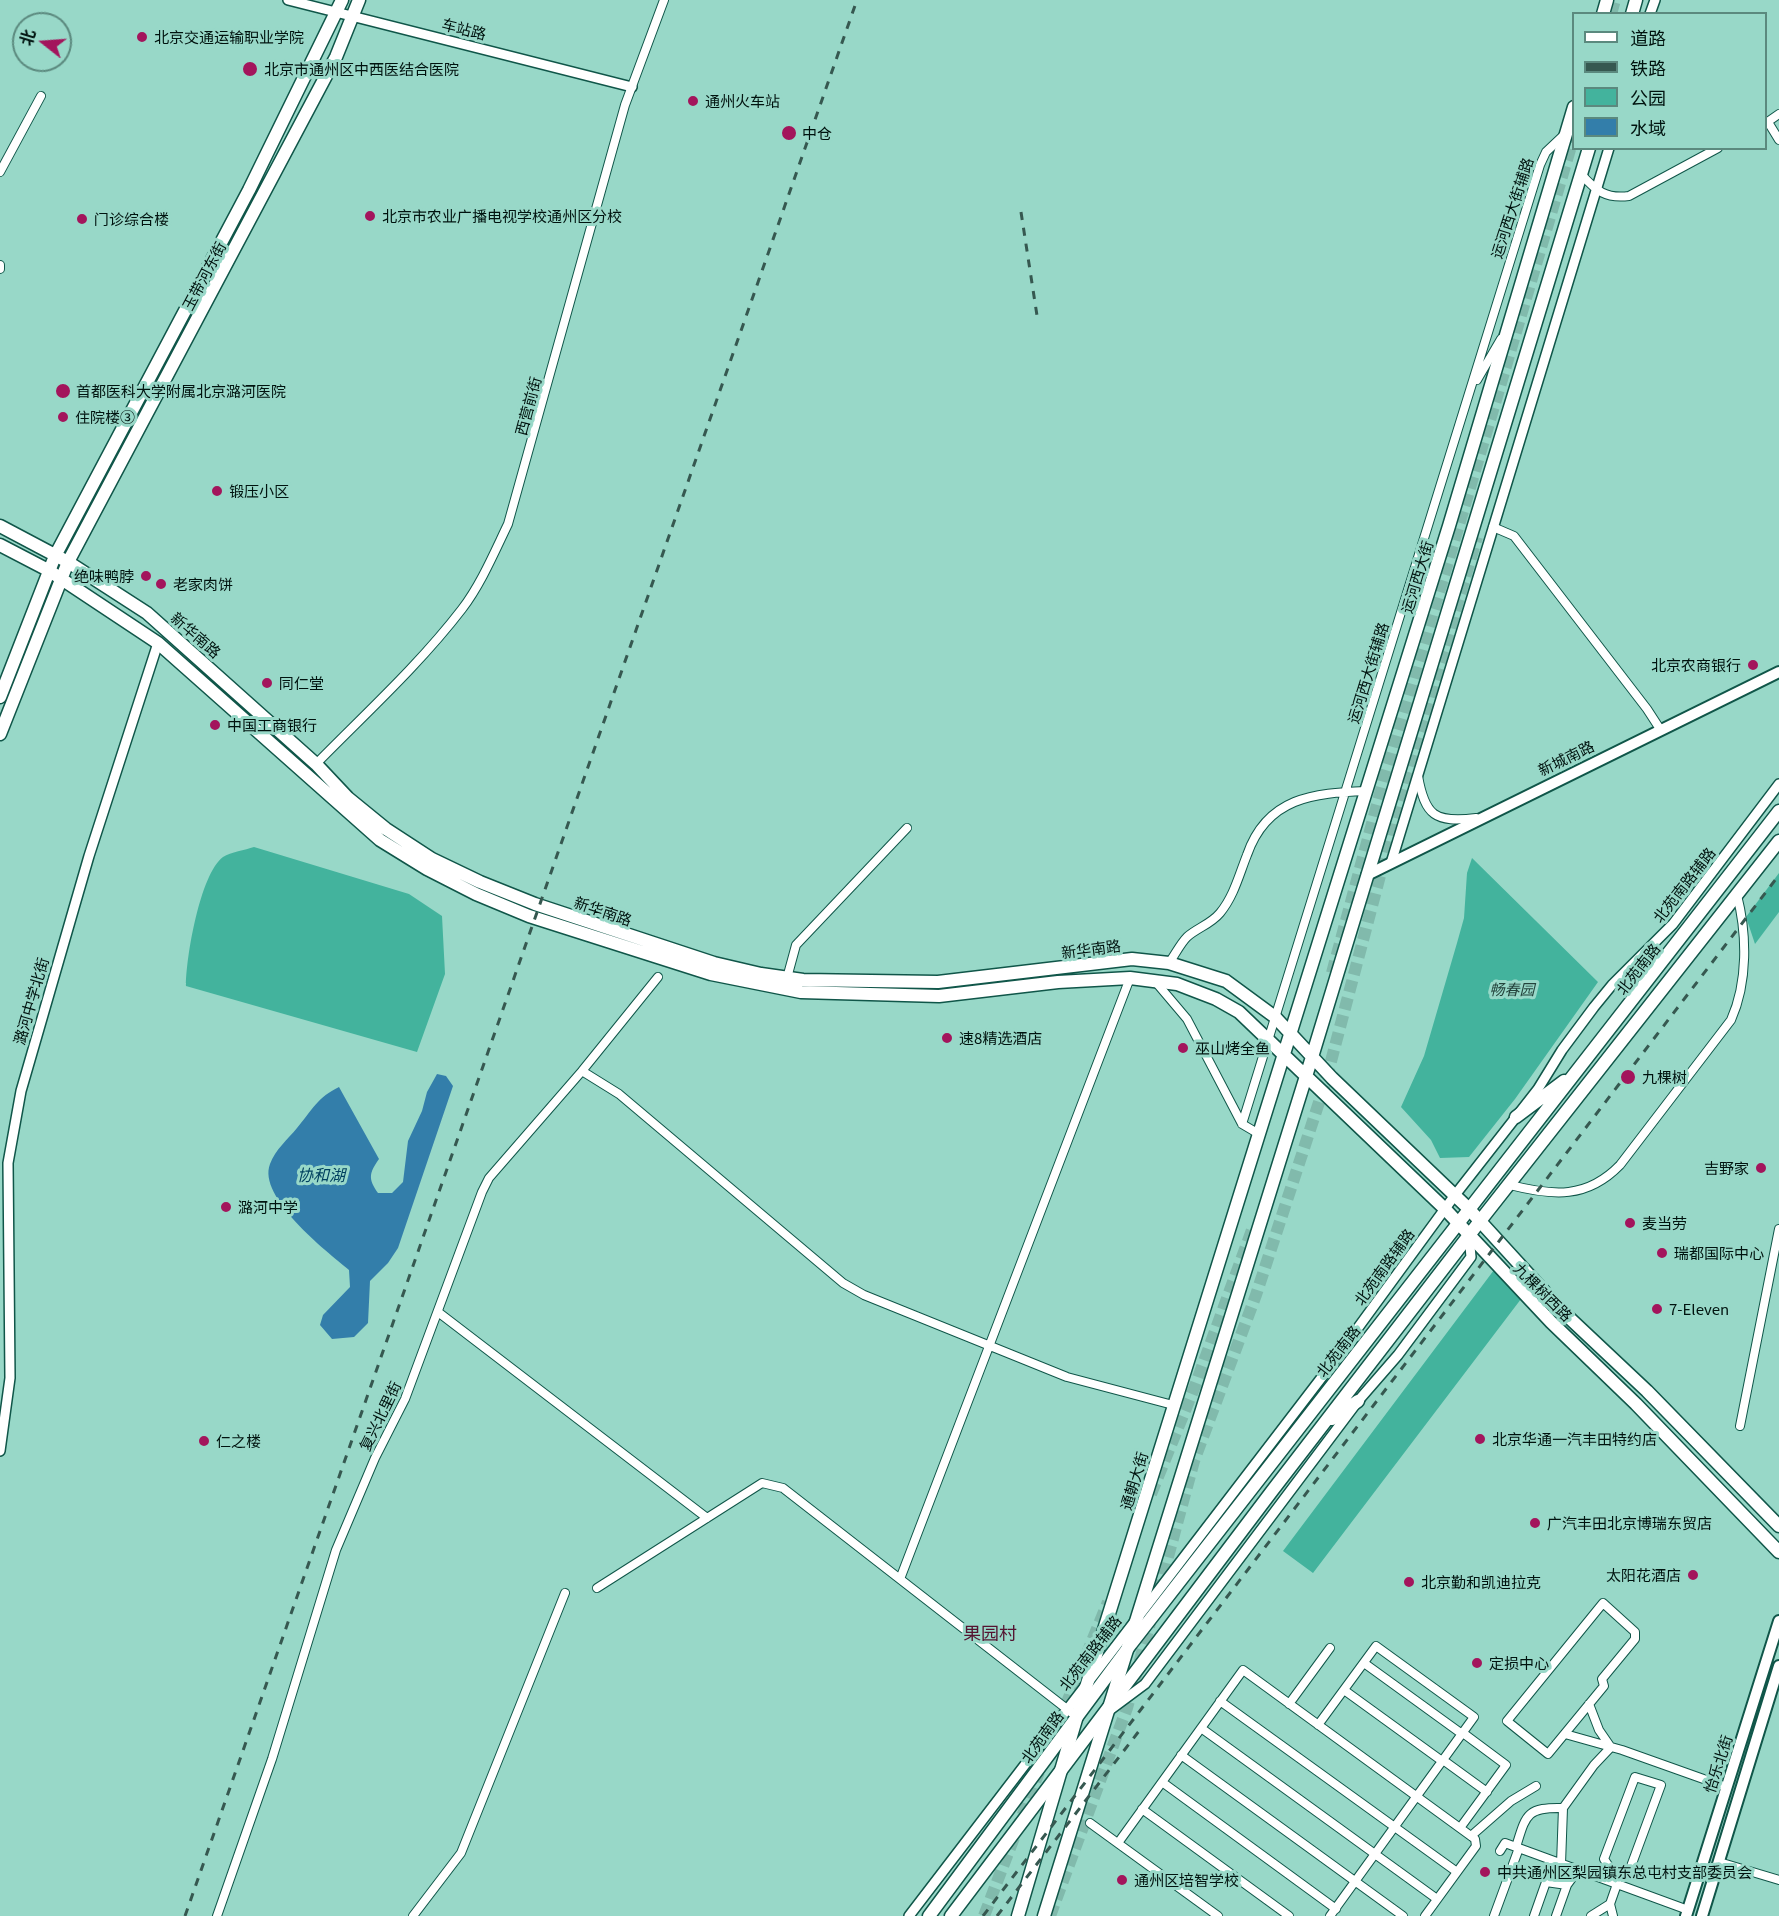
<!DOCTYPE html>
<meta charset="utf-8">
<style>
body{margin:0}
#map{position:relative;width:1779px;height:1916px;overflow:hidden;background:#98d8c8;font-family:Georgia,"Noto Sans SC",serif}
canvas{display:block}
.legend{position:absolute;left:1572px;top:12px;width:195px;height:138px;box-sizing:border-box;background:#98d8c8;border:2px solid #5b897e;margin:0;padding:8px 10px;list-style:none;font-size:18px;color:#00130f}
.legend li{display:flex;align-items:center;gap:12px;height:30px}
.legend b{width:30px;border:2px solid #5b897e}
.north{position:absolute;left:12px;top:12px;width:60px;height:60px;box-sizing:border-box;background:#98d8c8;border:2px solid #5b897e;border-radius:50%;rotate:287deg;font-size:16px;font-weight:700;line-height:24px;text-align:center;color:#00130f}
.north::after{content:'';display:block;margin:auto;width:21px;height:27px;background:#a3155c;clip-path:polygon(50% 0,100% 100%,50% 72%,0 100%)}
</style>
<div id="map">
<canvas width="1779" height="1916"></canvas>
<ul class="legend">
<li><b style="height:8px;background:#fff"></b>道路</li>
<li><b style="height:8px;background:#365850"></b>铁路</li>
<li><b style="height:16px;background:#43b39d"></b>公园</li>
<li><b style="height:16px;background:#337eaa"></b>水域</li>
</ul>
<div class="north">北</div>
</div>
<script>
const context = document.querySelector('canvas').getContext('2d');
context.lineJoin = 'round';
function fill(path, color) { context.fillStyle = color; context.fill(path, 'evenodd'); }
function trace(path, color, width, dash) { context.strokeStyle = color; context.lineWidth = width; context.lineCap = dash ? 'butt' : 'round'; context.setLineDash(dash || []); context.stroke(path); }
function drawText(font, color, halo, rows, align = 'center') {
  context.font = font + ' Georgia,"Noto Sans SC",serif'; context.lineWidth = 6; context.setLineDash([]); context.textBaseline = 'middle'; context.strokeStyle = halo; context.fillStyle = color; for (const [text, x, y, turn = 0] of rows) {
    context.save(); context.translate(x, y); context.rotate((+turn || 0) * Math.PI / 180); context.textAlign = isNaN(turn) ? turn : align; if (halo) context.strokeText(text, 0, 0); context.fillText(text, 0, 0); context.restore();
  }
}
fill(new Path2D(`
 M254 847 409 894 442 916 445 974 417 1052 186 986C186 958 200 874 223 857 231 852 245 850 254 847Z
 M1472 858 1598 982 1515 1099 1469 1157 1440 1158 1431 1140 1401 1107 1424 1056 1457 943 1464 918 1467 873Z
 M1779 873V912L1755 944 1746 917Z
 M1494 1270 1521 1299 1313 1573 1283 1551Z`), '#43b39d');
fill(new Path2D(`
 M437 1074 446 1076 453 1086 398 1248 388 1263 370 1281 368 1323 354 1337 332 1339 320 1325 323 1315 350 1287 349 1270C326 1251 257 1197 270 1164 275 1150 288 1139 297 1128 312 1110 318 1097 339 1087L379 1159C369 1173 368 1179 378 1193H392L403 1182 408 1141 422 1111 427 1092Z`), '#337eaa');
trace(new Path2D(`
 M1611 14 1615 0
 M1332 973 1385 775 1574 136
 M1151 1494 1195 1386 1252 1230
 M1045 1756 1108 1602
 M984 1916 1039 1772
 M1050 1916 1127 1708 1194 1461 1256 1295 1325 1084 1405 781 1477 537`), '#81baac', 12, [12, 6]);
const minor = new Path2D(`
 M1768 122 1779 140
 M1766 123 1779 114
 M0 172 41 96
 M1581 174C1596 191 1606 199 1629 196L1718 148
 M0 265V269
 M1477 380 1501 339
 M1493 527 1514 536 1647 709 1660 729
 M316 764C365 714 419 665 462 609 481 584 494 553 508 524L625 105 664 0
 M1418 776C1425 816 1435 823 1476 818
 M1169 963C1175 955 1180 944 1187 937 1197 928 1211 924 1220 913 1234 896 1239 875 1247 855 1267 797 1314 793 1366 791
 M787 978 796 945 907 828
 M1154 980 1187 1019 1242 1124 1259 1134
 M582 1071 619 1094 843 1283 864 1295 1067 1377 1173 1405
 M1242 1124 1540 165 1546 152 1564 135
 M1510 1185C1553 1196 1587 1199 1620 1165L1731 1020C1748 982 1747 934 1737 895
 M438 1312 707 1518
 M1740 1426 1779 1229
 M900 1579 1130 978
 M597 1588 762 1483 783 1488 1072 1713
 M1603 1603 1635 1632V1639L1602 1679 1604 1686 1548 1754 1507 1721Z
 M1364 1663 1462 1734
 M1344 1690 1442 1761
 M1220 1701 1457 1872
 M1289 1704 1330 1648
 M1589 1704 1599 1730 1610 1746
 M1318 1725 1376 1646 1474 1717 1330 1916
 M1201 1728 1437 1899
 M1565 1734 1622 1750 1726 1787
 M1181 1755 1403 1916
 M1443 1760 1487 1792
 M1635 1777 1661 1785 1630 1869 1614 1874 1604 1859Z
 M1162 1782 1336 1909
 M1142 1809 1289 1916
 M1090 1823 1218 1916
 M1460 1828 1506 1765 1463 1733
 M1471 1836 1511 1801 1536 1786
 M1118 1843 1243 1670 1475 1839 1476 1846 1425 1916
 M1516 1847C1526 1815 1526 1807 1563 1808
 M1500 1851 1505 1843 1688 1910
 M1719 1862 1779 1880
 M1561 1864 1563 1808 1594 1765 1611 1747
 M1610 1904 1613 1916
 M217 1916 272 1759 336 1550 375 1458 405 1399 482 1192 489 1178 582 1071 658 977
 M413 1916 461 1853 565 1593
 M1494 1916 1519 1848
 M1534 1916 1546 1882 1567 1885
 M1556 1916 1567 1885 1578 1870
 M1591 1916 1610 1904 1617 1884`);
const tertiary = new Path2D(`
 M288 0 632 87
 M1650 14 1655 0
 M1391 863 1609 148
 M0 1451 10 1378 8 1163 21 1091 89 856 158 643
 M1110 1710 1145 1684 1358 1401 1398 1355 1471 1257 1469 1235
 M909 1916 1322 1377 1455 1195 1538 1089 1562 1050 1594 1007 1612 985 1673 924 1779 784`);
const secondary = new Path2D(`
 M1367 875 1779 672
 M1686 1916 1779 1621
 M1702 1916 1779 1666`);
const primary = new Path2D(`
 M1603 14 1607 0
 M1632 14 1636 0
 M0 526 68 562 147 613 316 764 348 798 386 829 432 859 480 882 535 904 714 963 761 974 803 980 938 982 1132 959 1169 963 1226 981 1275 1017 1332 1078 1468 1208 1563 1312 1647 1391 1779 1526
 M0 545 48 570 158 643 380 840 427 869 476 894 529 916 711 974 801 992 939 996 1058 982 1130 978 1177 984 1216 999 1239 1012 1445 1209 1551 1322 1636 1404 1779 1552
 M0 697 55 556 249 190 342 0
 M0 734 68 562 336 57 359 0
 M1018 1916 1077 1716 1449 526 1574 107
 M1044 1916 1312 1057 1589 148`);
const trunk = new Path2D(`
 M1516 1117 1564 1081
 M1332 1419 1358 1401
 M929 1916 1131 1644 1779 811
 M951 1916 1272 1491 1480 1221 1779 841`);
trace(minor, '#105649', 10);
trace(tertiary, '#105649', 12);
trace(secondary, '#105649', 14);
trace(primary, '#105649', 15);
trace(trunk, '#105649', 15);
trace(minor, '#fff', 8);
trace(tertiary, '#fff', 9);
trace(secondary, '#fff', 10);
trace(primary, '#fff', 12);
trace(trunk, '#fff', 12);
trace(new Path2D(`
 M1021 212 1038 322
 M185 1916 857 0
 M983 1916 1779 875
 M997 1916 1139 1731`), '#365850', 3, [8, 8]);
for (const [x, y, r, color] of [
 [142,37,6,"#a3155c"],
 [250,69,8,"#a3155c"],
 [693,101,6,"#a3155c"],
 [789,133,8,"#a3155c"],
 [370,216,6,"#a3155c"],
 [82,219,6,"#a3155c"],
 [63,391,8,"#a3155c"],
 [63,417,6,"#a3155c"],
 [217,491,6,"#a3155c"],
 [146,576,6,"#a3155c"],
 [161,584,6,"#a3155c"],
 [1753,665,6,"#a3155c"],
 [267,683,6,"#a3155c"],
 [215,725,6,"#a3155c"],
 [947,1038,6,"#a3155c"],
 [1183,1048,6,"#a3155c"],
 [1628,1077,8,"#a3155c"],
 [1761,1168,6,"#a3155c"],
 [226,1207,6,"#a3155c"],
 [1630,1223,6,"#a3155c"],
 [1662,1253,6,"#a3155c"],
 [1657,1309,6,"#a3155c"],
 [1480,1439,6,"#a3155c"],
 [204,1441,6,"#a3155c"],
 [1535,1523,6,"#a3155c"],
 [1693,1575,6,"#a3155c"],
 [1409,1582,6,"#a3155c"],
 [1477,1663,6,"#a3155c"],
 [1485,1872,6,"#a3155c"],
 [1122,1880,6,"#a3155c"]
]) { const dot = new Path2D(); dot.arc(x, y, r, 0, 2 * Math.PI); context.fillStyle = color; context.fill(dot); trace(dot, '#98d8c8', 2); }
drawText('15px', '#00130f', '#98d8c8', [
 ["车站路",464,29,14],
 ["运河西大街辅路",1512,208,-72],
 ["玉带河东街",204,276,-62],
 ["西营前街",528,406,-75],
 ["运河西大街",1417,577,-73],
 ["新华南路",196,635,41],
 ["运河西大街辅路",1368,673,-73],
 ["新城南路",1566,758,-26],
 ["北苑南路辅路",1684,885,-52],
 ["新华南路",603,911,19],
 ["新华南路",1091,949,-7],
 ["北苑南路",1638,969,-52],
 ["潞河中学北街",31,1001,-74],
 ["北苑南路辅路",1384,1267,-54],
 ["九棵树西路",1543,1292,45],
 ["北苑南路",1338,1351,-52],
 ["复兴北里街",380,1416,-64],
 ["通朝大街",1134,1481,-73],
 ["北苑南路辅路",1090,1653,-52],
 ["北苑南路",1042,1737,-54],
 ["怡乐北街",1718,1764,-72]
]);
drawText('15px', '#00130f', '#98d8c8', [
 ["北京交通运输职业学院",154,37],
 ["北京市通州区中西医结合医院",264,69],
 ["通州火车站",705,101],
 ["中仓",802,133],
 ["北京市农业广播电视学校通州区分校",382,216],
 ["门诊综合楼",94,219],
 ["首都医科大学附属北京潞河医院",76,391],
 ["住院楼③",75,417],
 ["锻压小区",229,491],
 ["绝味鸭脖",134,576,"right"],
 ["老家肉饼",173,584],
 ["北京农商银行",1741,665,"right"],
 ["同仁堂",279,683],
 ["中国工商银行",227,725],
 ["速8精选酒店",959,1038],
 ["巫山烤全鱼",1195,1048],
 ["九棵树",1642,1077],
 ["吉野家",1749,1168,"right"],
 ["潞河中学",238,1207],
 ["麦当劳",1642,1223],
 ["瑞都国际中心",1674,1253],
 ["7-Eleven",1669,1309],
 ["北京华通一汽丰田特约店",1492,1439],
 ["仁之楼",216,1441],
 ["广汽丰田北京博瑞东贸店",1547,1523],
 ["太阳花酒店",1681,1575,"right"],
 ["北京勤和凯迪拉克",1421,1582],
 ["定损中心",1489,1663],
 ["中共通州区梨园镇东总屯村支部委员会",1497,1872],
 ["通州区培智学校",1134,1880]
], 'left');
drawText('italic 15px', '#23423b', '#98d8c8', [
 ["畅春园",1512,989]
]);
drawText('italic 16px', '#00405f', '#98d8c8', [
 ["协和湖",321,1175]
]);
drawText('18px', '#541330', '#98d8c8', [
 ["果园村",990,1633]
]);
</script>
